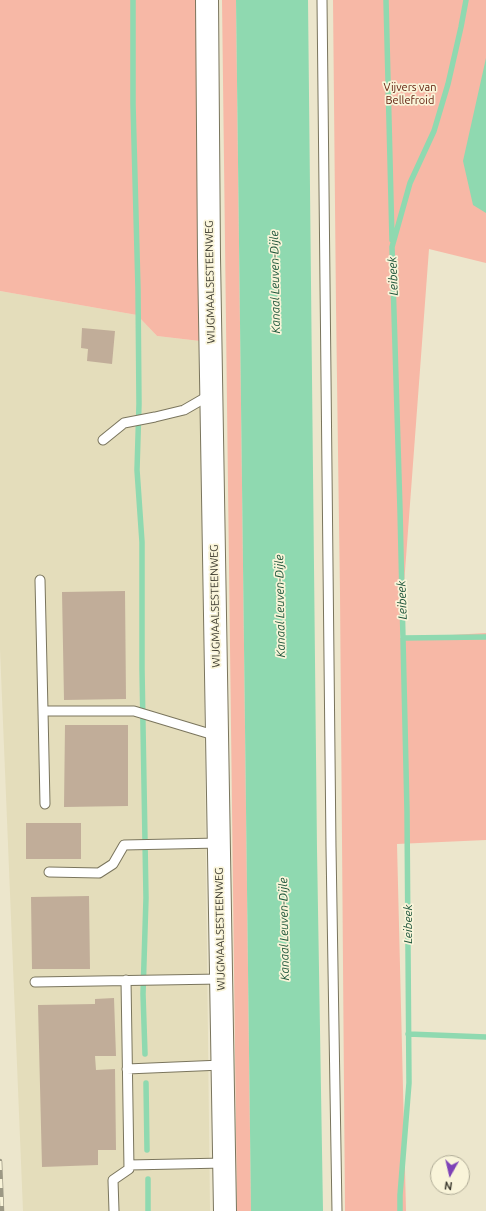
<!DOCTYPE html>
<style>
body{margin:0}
#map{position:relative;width:486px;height:1211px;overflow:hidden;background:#ece6cc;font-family:Ubuntu,sans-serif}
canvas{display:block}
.north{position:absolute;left:430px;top:1155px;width:40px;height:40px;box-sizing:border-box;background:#f9f4d9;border:1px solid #aeaa95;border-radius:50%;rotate:188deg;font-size:11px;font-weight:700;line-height:16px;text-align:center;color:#3d3b30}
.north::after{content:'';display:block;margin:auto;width:14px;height:18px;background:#7e42b7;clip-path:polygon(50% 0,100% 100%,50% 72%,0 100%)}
</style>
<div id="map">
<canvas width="486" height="1211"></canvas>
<div class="north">N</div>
</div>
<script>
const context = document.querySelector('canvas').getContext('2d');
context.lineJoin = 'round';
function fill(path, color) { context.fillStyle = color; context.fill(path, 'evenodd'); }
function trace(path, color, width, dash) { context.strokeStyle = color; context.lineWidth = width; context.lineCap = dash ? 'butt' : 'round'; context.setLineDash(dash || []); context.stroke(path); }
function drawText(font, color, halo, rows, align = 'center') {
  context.font = font + ' Ubuntu,sans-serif'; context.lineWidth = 3.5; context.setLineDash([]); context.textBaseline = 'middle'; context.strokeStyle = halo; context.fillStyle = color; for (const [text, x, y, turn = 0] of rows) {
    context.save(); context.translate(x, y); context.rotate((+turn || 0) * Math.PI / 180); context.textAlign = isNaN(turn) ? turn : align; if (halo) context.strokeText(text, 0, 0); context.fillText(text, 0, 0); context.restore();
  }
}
fill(new Path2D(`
 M0 291 137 315 157 336 200 341 210 1211H23L0 649Z`), '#e4ddbb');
fill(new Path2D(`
 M0 0H196L200 341 157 336 137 315 0 291Z
 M222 0H236L251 1211H237Z
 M333 0H486V263L429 249 400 638 486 633V840L397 844 406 1211H345L340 594 336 307Z`), '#f7b8a6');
fill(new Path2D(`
 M236 0H308L317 849 323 1211H251Z
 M486 58V213L473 205 463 161Z`), '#8fd9b0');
trace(new Path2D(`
 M133 0V104L138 289 139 404 137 470 142 542V669L146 898 143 994 145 1054
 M386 0 392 240
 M403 638 486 637
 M408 1034 486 1037
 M146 1083 147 1150
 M148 1179V1211
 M400 1211V1195L409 1083 407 811 400 510 392 247 410 183 434 131 448 84 461 27 466 0`), '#8fd9b0', 5.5);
fill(new Path2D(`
 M82 328 115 331 112 364 87 361 88 349 81 348Z
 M125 591 126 699 64 700 62 592Z
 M65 725H128V806L64 807Z
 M26 823H81V859H26Z
 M89 896 90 969H32L31 897Z
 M114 998 116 1056H95L96 1070 115 1069 116 1150H98V1165L42 1167 38 1005 95 1004V999Z`), '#c1ad99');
const service = new Path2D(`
 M322 0 331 847 337 1211
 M103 440 124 423 155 417 184 410 210 395
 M40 580 43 711H134L217 736
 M43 711 45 804
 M49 872 99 873 113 864 124 845 219 843
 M35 982 221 979
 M127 1069 222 1065
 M129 1165 224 1163
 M114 1211 113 1180 129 1169 126 980`);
const tertiary = new Path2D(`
 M207 0 209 257 225 1211`);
trace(service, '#7a755d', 11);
trace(tertiary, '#7a755d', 24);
trace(service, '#fff', 9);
trace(tertiary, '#fff', 22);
const rail = new Path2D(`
 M0 1161 2 1211`);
trace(rail, '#9c9884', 4.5);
trace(rail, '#f9f4d9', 3, [9]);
drawText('11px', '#642210', '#f9f4d9', [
 ["Vijvers van",410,87],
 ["Bellefroid",410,100]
]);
drawText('11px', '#3d3b30', '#f9f4d9', [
 ["WIJGMAALSESTEENWEG",210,282,-91],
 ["WIJGMAALSESTEENWEG",215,606,-91],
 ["WIJGMAALSESTEENWEG",220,929,-91]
]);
drawText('italic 12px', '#1c5439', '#f9f4d9', [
 ["Leibeek",393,276,-92],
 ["Kanaal Leuven-Dijle",275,282,-91],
 ["Leibeek",402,600,-92],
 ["Kanaal Leuven-Dijle",280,606,-91],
 ["Leibeek",408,924,-90],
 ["Kanaal Leuven-Dijle",284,929,-91]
]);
</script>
